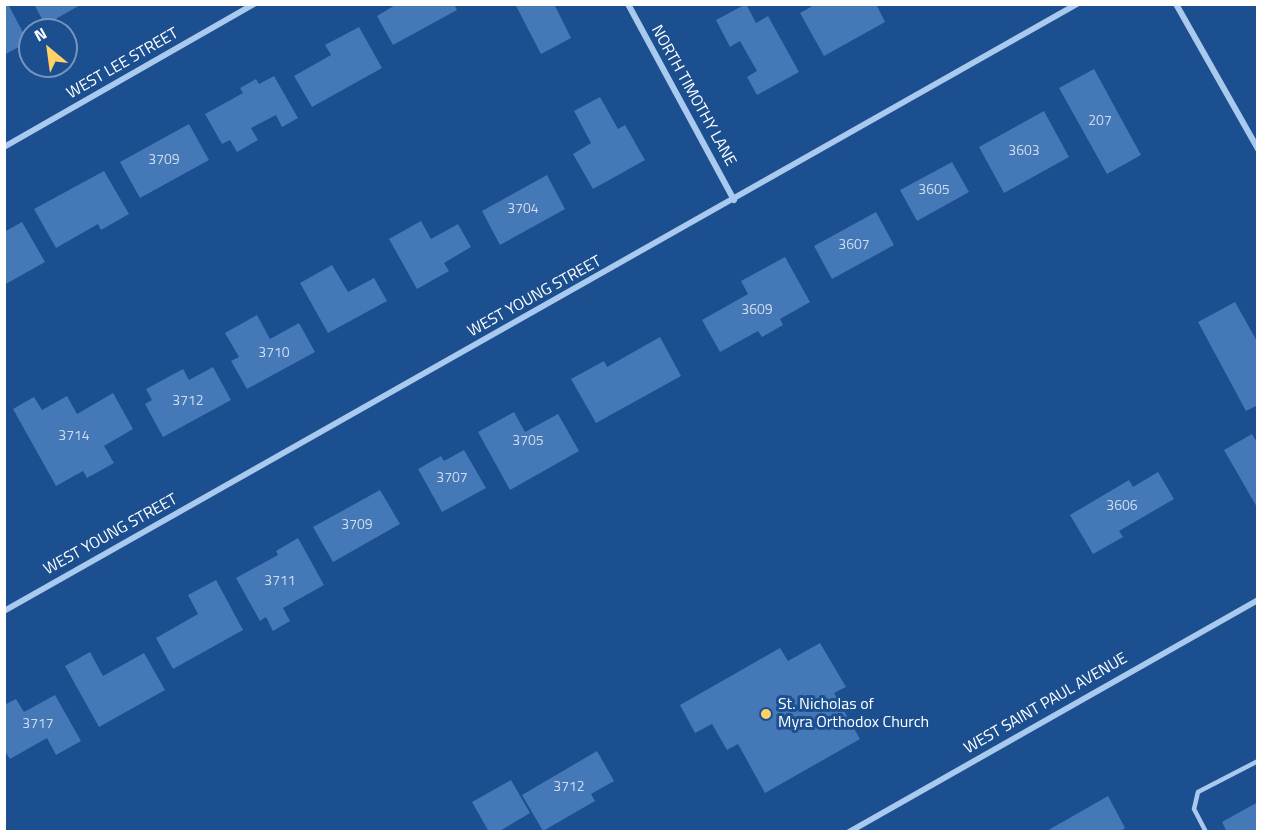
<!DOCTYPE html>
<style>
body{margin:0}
#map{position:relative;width:1262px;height:836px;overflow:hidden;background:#1b4f8f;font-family:"Titillium Web",sans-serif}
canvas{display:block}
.frame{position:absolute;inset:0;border:6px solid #fff;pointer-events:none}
.north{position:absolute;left:18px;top:18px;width:60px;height:60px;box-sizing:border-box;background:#1b4f8f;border:2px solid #7695bc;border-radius:50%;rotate:331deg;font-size:16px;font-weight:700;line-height:24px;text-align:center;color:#fff}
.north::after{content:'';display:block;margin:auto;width:21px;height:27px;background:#ffd166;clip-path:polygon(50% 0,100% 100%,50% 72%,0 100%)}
</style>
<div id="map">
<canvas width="1262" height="836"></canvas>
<div class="frame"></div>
<div class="north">N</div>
</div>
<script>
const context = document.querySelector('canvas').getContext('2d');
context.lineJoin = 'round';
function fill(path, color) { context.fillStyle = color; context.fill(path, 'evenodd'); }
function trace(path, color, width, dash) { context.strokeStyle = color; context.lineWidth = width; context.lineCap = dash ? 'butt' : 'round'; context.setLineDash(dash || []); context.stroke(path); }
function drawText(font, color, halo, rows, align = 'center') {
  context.font = font + ' "Titillium Web",sans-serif'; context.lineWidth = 6; context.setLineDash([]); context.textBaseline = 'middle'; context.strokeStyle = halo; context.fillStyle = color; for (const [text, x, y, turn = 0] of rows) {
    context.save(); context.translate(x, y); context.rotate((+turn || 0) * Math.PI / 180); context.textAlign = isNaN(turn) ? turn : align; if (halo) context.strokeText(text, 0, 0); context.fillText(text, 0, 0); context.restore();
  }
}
fill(new Path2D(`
 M4 4H8L28 42 6 54Z
 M34 4H82L45 25Z
 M397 4H454L457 10 393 45 377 16Z
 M515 4H554L571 38 541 54Z
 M746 4 756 23 768 16 799 72 757 95 747 77 757 71 740 41 730 47 716 20Z
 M816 4H876L885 22 824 56 800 13Z
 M359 27 382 68 312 107 294 76 331 55 325 45Z
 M1094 69 1141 155 1107 174 1059 88Z
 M274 76 298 118 282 127 276 115 251 128 258 140 237 152 230 140 222 144 205 114 243 93 240 88 256 79 259 84Z
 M600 97 618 129 625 125 645 160 593 189 573 154 591 143 574 111Z
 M1044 111 1069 157 1004 193 979 147Z
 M189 124 209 160 140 198 120 162Z
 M952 162 969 192 917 221 900 190Z
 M104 171 129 214 101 230 98 224 56 248 34 209Z
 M547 175 565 209 500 245 482 211Z
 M876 212 894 245 832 279 814 246Z
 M421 221 431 239 458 224 471 247 444 263 449 271 417 289 389 239Z
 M22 222 45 262 4 285V232Z
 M785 257 810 302 780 319 783 325 762 337 758 331 720 352 702 320 748 294 741 281Z
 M332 265 348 292 374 278 387 301 328 333 300 283Z
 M1235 302 1258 343V405L1246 411 1198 322Z
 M257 315 270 339 299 323 315 352 247 389 231 361 239 357 225 333Z
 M660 337 681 376 596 423 571 379 604 361 607 367Z
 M213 367 231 400 163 437 145 404 152 400 146 389 183 369 189 380Z
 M113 393 133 429 104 446 114 463 87 478 83 471 56 486 13 409 34 397 42 410 67 396 77 414Z
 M514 412 525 432 558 414 579 451 510 490 478 432Z
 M1252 434 1258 444V509L1224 450Z
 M464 450 486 488 442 512 418 469 441 456 444 461Z
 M1158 472 1174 499 1119 531 1123 537 1093 554 1070 515 1129 480 1133 487Z
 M380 490 400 524 333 562 313 527Z
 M298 538 324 585 283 608 290 621 273 631 266 617 260 621 236 578 278 555 276 551Z
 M216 580 243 630 173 669 156 638 198 614 188 595Z
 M820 643 846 687 834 693 860 739 765 793 738 744 727 750 712 724 695 733 680 705 780 648 788 661Z
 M90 652 103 676 144 653 165 690 99 727 65 666Z
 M55 695 81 741 56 755 47 738 10 759 4 750V705L16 699 24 712Z
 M597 751 614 781 591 794 595 801 543 831 522 795Z
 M511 780 530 813 498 832H489L472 802Z
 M1108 796 1125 828 1119 832H1045Z
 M1258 802V832H1227L1222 822Z`), '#4478b7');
trace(new Path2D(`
 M1206 832 1194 809 1198 792 1258 761`), '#a9c9ee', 4.5);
trace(new Path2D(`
 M628 4 734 200
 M1176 4 1258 149
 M4 147 254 4
 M4 611 1077 4
 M849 832 1258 600`), '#a9c9ee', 6);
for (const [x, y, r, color] of [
 [766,714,6,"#ffd166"]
]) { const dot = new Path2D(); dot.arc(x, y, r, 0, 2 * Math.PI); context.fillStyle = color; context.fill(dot); trace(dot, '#1b4f8f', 2); }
drawText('14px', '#d0dded', null, [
 ["207",1100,122],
 ["3603",1024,152],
 ["3709",164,161],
 ["3605",934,191],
 ["3704",523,210],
 ["3607",854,246],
 ["3609",757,311],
 ["3710",274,354],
 ["3712",188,402],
 ["3714",74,437],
 ["3705",528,442],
 ["3707",452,479],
 ["3606",1122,507],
 ["3709",357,526],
 ["3711",280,582],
 ["3717",38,725],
 ["3712",569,788]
]);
drawText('16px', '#fff', '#1b4f8f', [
 ["WEST LEE STREET",123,64,-30],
 ["NORTH TIMOTHY LANE",693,96,61],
 ["WEST YOUNG STREET",535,297,-29],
 ["WEST YOUNG STREET",111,535,-29],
 ["WEST SAINT PAUL AVENUE",1046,704,-30]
]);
drawText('16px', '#fff', '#1b4f8f', [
 ["St. Nicholas of",778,705],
 ["Myra Orthodox Church",778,723]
], 'left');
</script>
